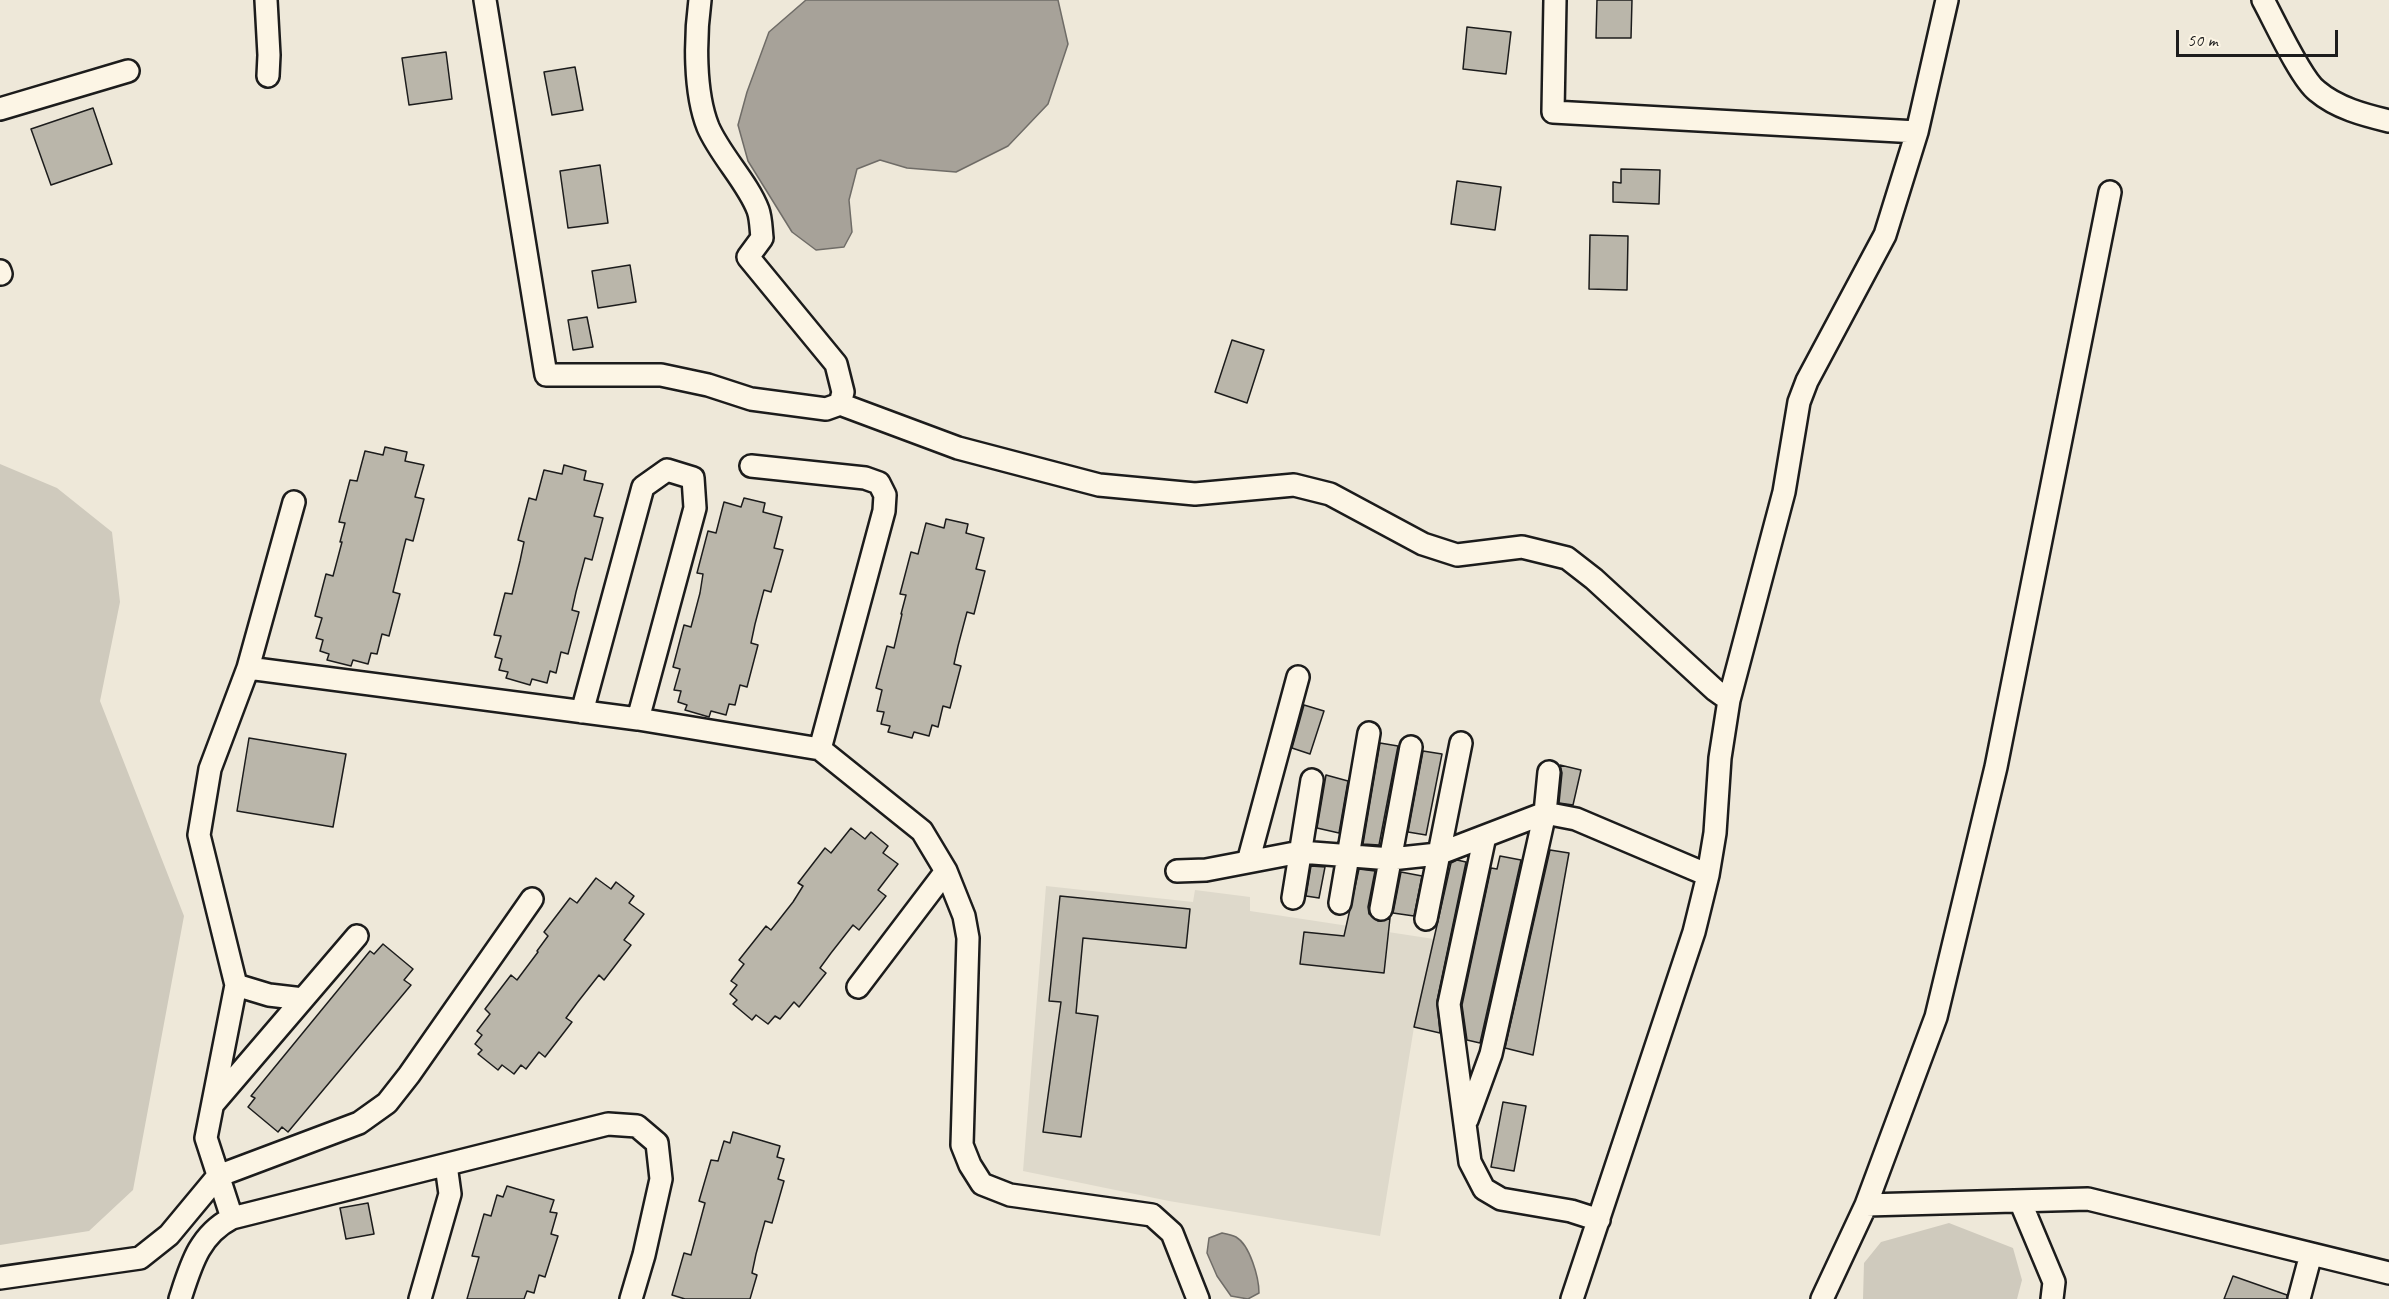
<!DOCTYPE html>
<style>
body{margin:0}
#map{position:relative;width:2389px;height:1299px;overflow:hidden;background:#eee8d9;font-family:Caveat,sans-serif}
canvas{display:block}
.scale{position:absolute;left:2176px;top:30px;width:162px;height:27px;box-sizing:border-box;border:3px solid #1c1c1c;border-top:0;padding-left:8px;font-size:18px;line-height:21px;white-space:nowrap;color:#1c1c1c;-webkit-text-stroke:4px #fcf5e5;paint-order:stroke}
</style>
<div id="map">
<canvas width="2389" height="1299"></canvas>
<div class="scale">50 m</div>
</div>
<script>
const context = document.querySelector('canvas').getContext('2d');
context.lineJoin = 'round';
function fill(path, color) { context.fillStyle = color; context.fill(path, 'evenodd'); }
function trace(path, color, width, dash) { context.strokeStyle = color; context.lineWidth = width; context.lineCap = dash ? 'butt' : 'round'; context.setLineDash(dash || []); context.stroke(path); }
fill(new Path2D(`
 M1046 886 1193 902 1195 890 1250 897V911L1434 939 1414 1027 1380 1236 1169 1201 1023 1171Z`), '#ded9cb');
fill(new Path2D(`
 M0 464 57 488 112 532 120 602 100 701 184 916 133 1190 89 1231 0 1245Z
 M1949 1223 2013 1248 2022 1280 2017 1299H1863L1864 1263 1881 1242Z`), '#cfcabd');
const water = new Path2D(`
 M806 0H1058L1068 44 1048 104 1008 146 956 172 907 168 880 160 857 169 849 200 852 232 844 247 816 250 792 232 748 161 738 125 747 92 769 32Z
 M1222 1233C1227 1234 1232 1235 1236 1237 1250 1245 1259 1278 1259 1293L1248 1299 1231 1296 1217 1276 1207 1253 1209 1238Z`);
fill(water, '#a7a299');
trace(water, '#6f6c67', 1.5);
const building = new Path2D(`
 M1597 0H1632L1631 38H1596Z
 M1467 27 1511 32 1506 74 1463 69Z
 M446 52 452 99 409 105 402 58Z
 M575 67 583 110 552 115 544 72Z
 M93 108 112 164 51 185 31 129Z
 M600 165 608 223 568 228 560 171Z
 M1621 169 1660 170 1659 204 1613 202V182L1621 183Z
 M1457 181 1501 187 1495 230 1451 224Z
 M1590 235 1628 236 1627 290 1589 289Z
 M630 265 636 302 598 308 592 271Z
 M587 317 593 347 573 350 568 320Z
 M1232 340 1264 350 1247 403 1215 392Z
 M385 447 407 452 405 461 424 465 415 497 424 499 413 541 406 539 393 592 400 594 389 636 382 634 377 654 371 653 368 664 353 660 351 666 327 660 329 654 320 651 323 640 316 638 322 618 315 616 326 574 333 576 342 542H340L345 523 339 522 350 480 357 481 365 451 383 455Z
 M564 465 586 471 584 480 603 484 594 516 603 518 592 560 585 558 576 592 572 610 579 612 568 654 561 652 556 673 550 671 547 683 532 679 530 685 506 678 508 672 499 670 502 659 495 657 501 636 494 635 505 593 512 594 520 561 524 542 518 540 529 498 536 500 544 470 562 474Z
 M744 498 765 503 763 512 782 517 774 548 783 550 771 592 764 590 755 624 751 643 758 645 747 687 740 685 735 705 729 704 726 715 711 711 709 717 685 710 687 705 678 702 681 691 674 690 680 669 673 667 684 625 691 627 700 593 703 574 697 573 708 531 716 533 724 502 741 507Z
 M946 519 968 524 966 533 984 538 976 569 985 571 974 614 967 612 958 646 954 664 961 666 950 708 943 706 938 727 932 725 929 736 914 732 912 738 888 732 890 726 881 724 884 712 877 711 882 690 876 688 887 646 894 648 902 614H901L906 595 900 594 911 552 918 554 926 523 944 528Z
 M1304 705 1324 711 1310 754 1292 748Z
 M249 738 346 754 333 827 237 811Z
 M1380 743 1398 746 1379 845 1363 844Z
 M1423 751 1442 754 1426 835 1408 832Z
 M1560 765 1581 770 1573 805 1559 803 1562 773Z
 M1326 775 1348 781 1339 833 1317 828Z
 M851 828 865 839 871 832 888 846 883 853 898 864 878 890 886 896 859 930 853 925 831 953 820 968 826 973 799 1007 794 1002 780 1019 775 1016 768 1024 756 1015 752 1020 733 1004 737 1000 730 994 737 985 731 981 744 964 739 960 766 926 771 930 793 902 803 886 798 883 825 848 831 853Z
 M1550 850 1569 853 1533 1055 1505 1048Z
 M1500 856 1521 860 1480 1043 1467 1040 1462 1005 1491 868 1497 869Z
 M1457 860 1466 862 1437 1001 1440 1033 1414 1027 1451 863Z
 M1311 866 1325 867 1319 898 1306 896Z
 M1359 869 1375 871 1368 907 1369 914 1378 921 1390 918 1384 973 1300 964 1304 932 1344 936Z
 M1401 872 1422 876 1414 916 1393 913Z
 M596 878 611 889 616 882 634 896 629 903 644 914 624 940 631 945 604 980 599 975 577 1003 566 1018 572 1022 545 1057 539 1052 526 1069 521 1065 514 1074 502 1065 498 1070 478 1054 482 1050 475 1044 482 1035 477 1031 490 1014 485 1009 511 975 517 980 538 952 537 951 548 936 544 932 570 898 577 903Z
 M1060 896 1190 909 1186 948 1083 938 1076 1013 1098 1016 1081 1137 1043 1132 1061 1002 1049 1001Z
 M383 944 413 969 404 980 411 985 288 1132 282 1127 278 1132 248 1107 255 1098 251 1096 370 951 374 954Z
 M1503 1102 1526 1106 1514 1171 1491 1167Z
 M733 1132 780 1146 777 1157 784 1159 778 1179 784 1181 772 1223 765 1221 756 1254 752 1273 757 1275 750 1299H685L672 1295 684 1253 691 1255 705 1203 699 1201 711 1160 718 1161 724 1141 730 1143Z
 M507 1186 554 1200 550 1212 557 1213 551 1234 558 1236 545 1277 539 1275 534 1293 527 1291 524 1299H467L479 1257 472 1256 484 1214 491 1216 497 1195 503 1197Z
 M368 1203 374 1234 346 1239 340 1208Z
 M2233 1276 2287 1295V1299H2224Z`);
fill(building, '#bab6aa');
trace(building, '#1c1c1c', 1.5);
const minor = new Path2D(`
 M266 0 269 55 268 76
 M485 0 546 375H661L708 385 751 399 826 409 840 404 843 392 836 364 748 257 762 238C761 229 761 218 758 210 748 183 720 155 708 127 694 92 695 37 700 0
 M1555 0 1553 112 1917 132
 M2263 0C2274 20 2301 79 2317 91 2337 108 2364 115 2389 121
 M0 109 128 71
 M0 271 1 274
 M840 404 958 448 1099 485 1195 494 1294 485 1330 494 1423 544 1457 555 1522 547 1567 558 1594 579 1715 690 1729 700
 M751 466 865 478 879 483 885 495 884 511 820 749 922 831 946 871 964 916 968 938 962 1145 970 1165 982 1184 1010 1195 1152 1215 1172 1233 1198 1299
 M248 668 638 719 820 749
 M582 712 643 487 667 470 693 478 695 508 638 719
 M1485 836 1449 1004 1470 1162 1484 1189 1501 1199 1571 1211 1599 1220
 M1248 862 1298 677
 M1177 871 1206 870 1300 852 1391 859 1438 854 1545 813 1576 819 1708 875
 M1293 898 1312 780
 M1340 903 1369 733
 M1381 909 1411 747
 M1426 919 1461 743
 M236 985 269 995 303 999
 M858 987 946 871
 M214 1103 357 936
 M1467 1120 1491 1054 1545 813 1549 772
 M2020 1201 2054 1282 2052 1299
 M1866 1205 1936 1017 1996 767 2110 192
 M232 1218 206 1138 236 985 199 835 210 769 248 668 294 502
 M0 1278 140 1258 169 1235 218 1176 359 1123 387 1103 409 1075 532 899
 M180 1299C191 1265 199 1235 232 1218L608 1124 637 1126 657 1143 661 1179 644 1255 631 1299
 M420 1299 450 1194 446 1165
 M1572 1299 1694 932 1708 875 1715 833 1720 758 1729 700 1784 492 1799 402 1807 381 1885 235 1917 132 1947 0
 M1822 1299 1866 1205 2088 1199 2389 1273
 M2299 1299 2311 1254`);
trace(minor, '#1c1c1c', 26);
trace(minor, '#fcf5e5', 21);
</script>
